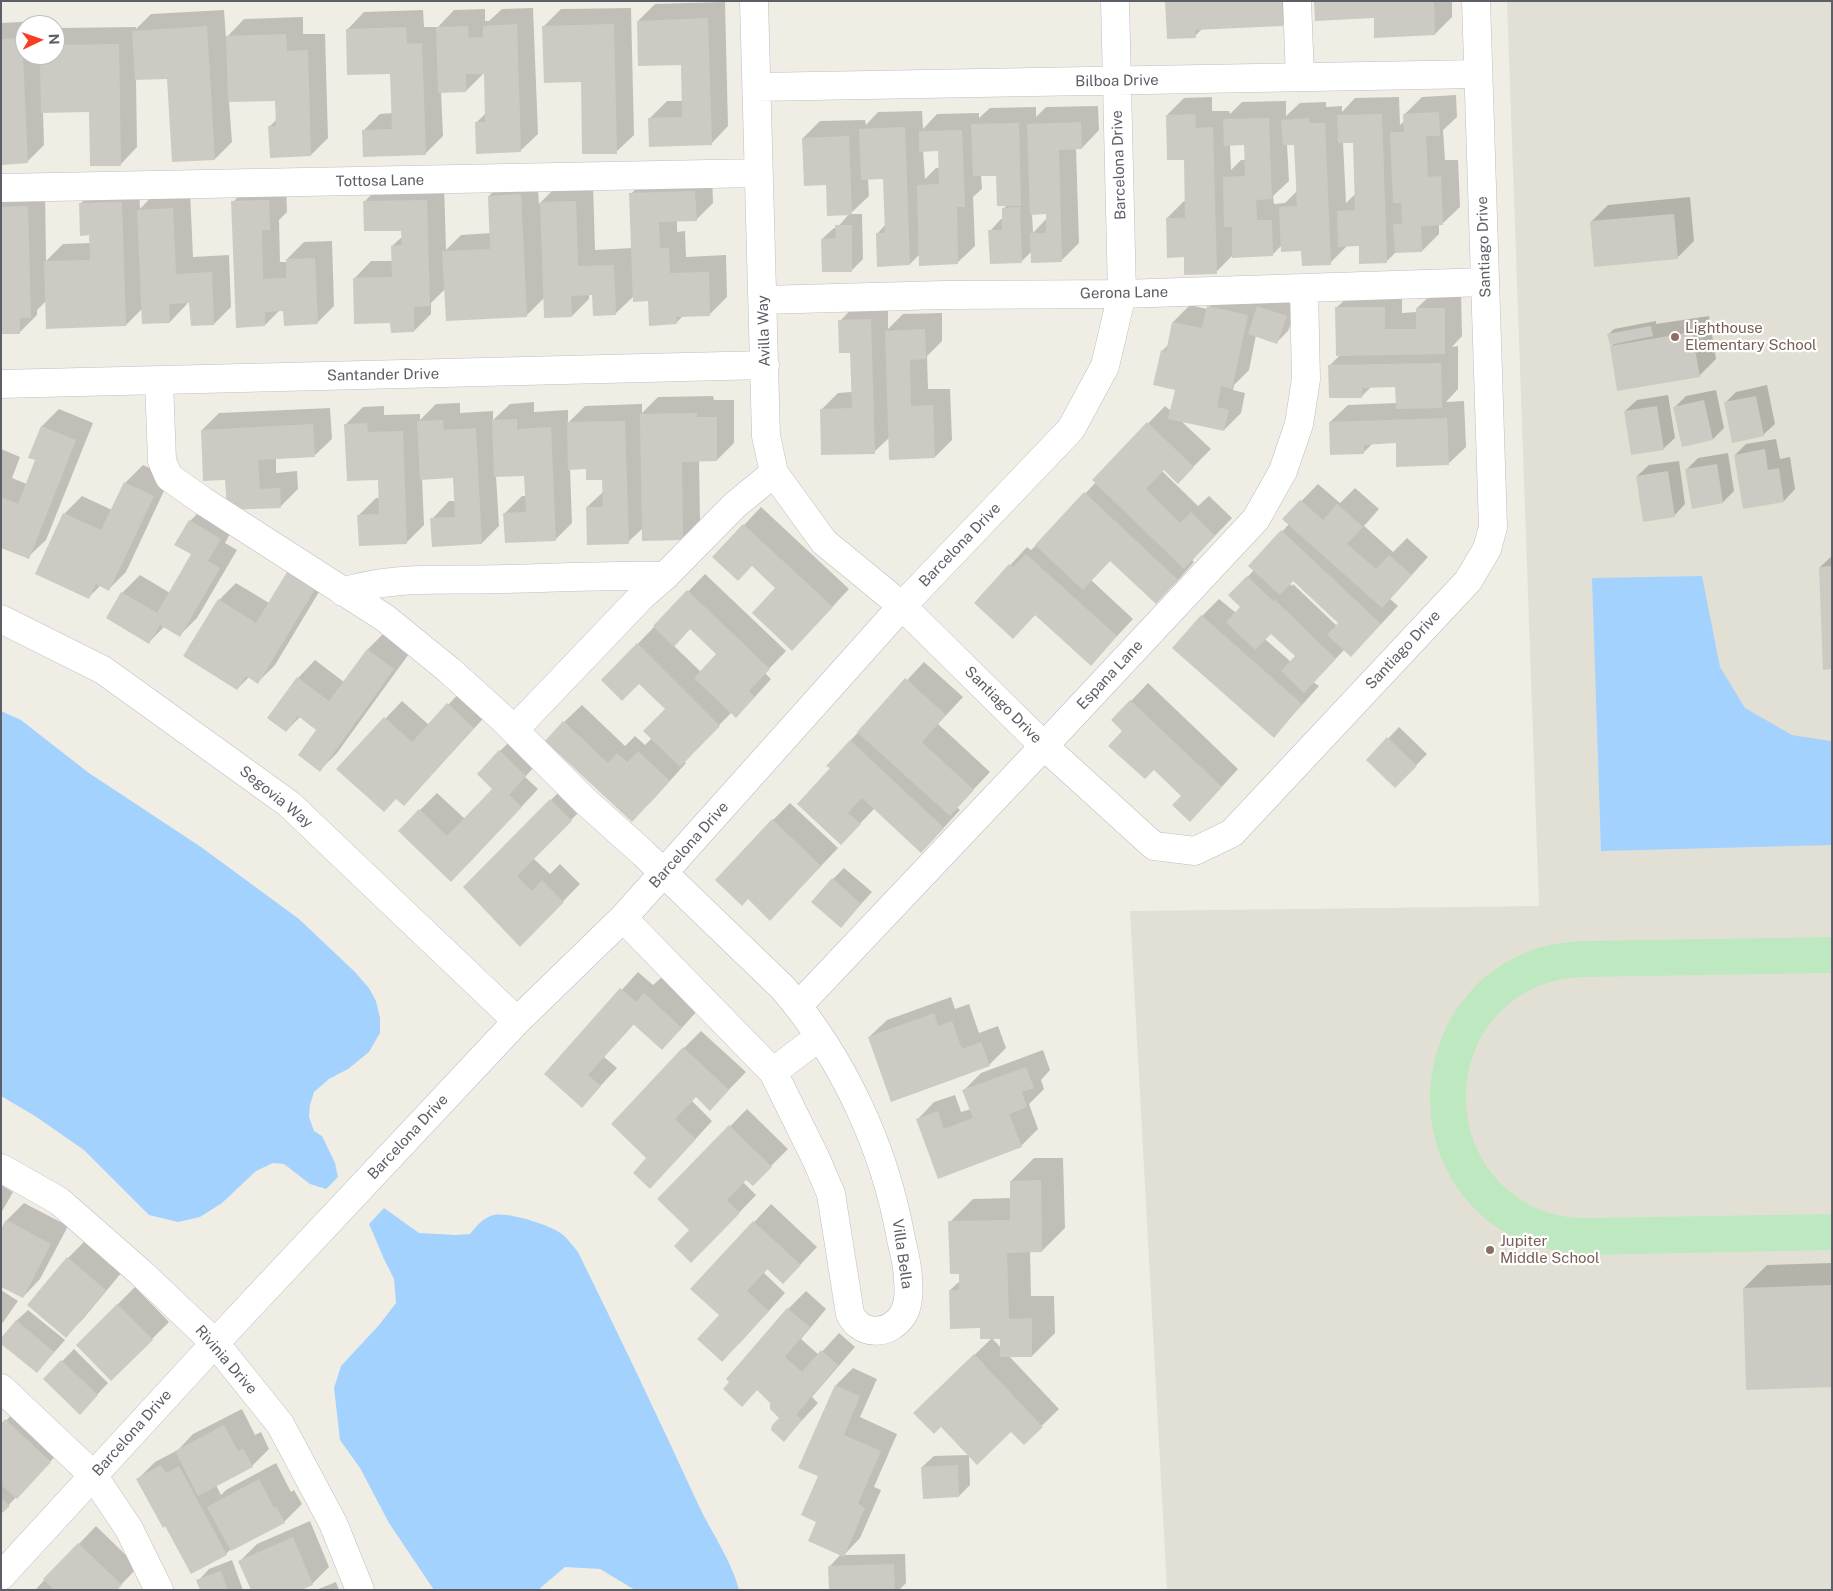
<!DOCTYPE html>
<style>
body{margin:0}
#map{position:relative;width:1833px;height:1591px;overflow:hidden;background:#f0eee4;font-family:"Public Sans",sans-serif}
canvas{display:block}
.frame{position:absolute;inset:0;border:2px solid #5c5f66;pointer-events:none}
.north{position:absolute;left:15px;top:15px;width:50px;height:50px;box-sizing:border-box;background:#fff;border:1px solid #bebfc2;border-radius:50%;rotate:87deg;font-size:14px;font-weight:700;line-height:20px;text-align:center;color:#5c5f66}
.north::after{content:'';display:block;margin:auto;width:18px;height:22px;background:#f73e22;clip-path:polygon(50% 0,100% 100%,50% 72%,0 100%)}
</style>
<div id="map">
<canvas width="1833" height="1591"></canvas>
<div class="frame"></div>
<div class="north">N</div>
</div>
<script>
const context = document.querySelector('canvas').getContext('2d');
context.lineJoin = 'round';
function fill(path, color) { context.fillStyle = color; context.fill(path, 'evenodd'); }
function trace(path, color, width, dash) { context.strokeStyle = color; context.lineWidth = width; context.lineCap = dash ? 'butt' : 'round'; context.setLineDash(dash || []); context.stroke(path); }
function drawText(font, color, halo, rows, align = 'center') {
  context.font = font + ' "Public Sans",sans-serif'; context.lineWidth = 4.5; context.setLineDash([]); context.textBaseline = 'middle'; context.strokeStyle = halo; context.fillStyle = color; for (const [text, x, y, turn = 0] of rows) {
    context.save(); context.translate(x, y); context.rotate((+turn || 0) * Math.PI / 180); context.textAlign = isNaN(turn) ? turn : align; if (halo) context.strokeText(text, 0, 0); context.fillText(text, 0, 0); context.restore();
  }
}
fill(new Path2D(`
 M1507 1H1832V1590H1167L1130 911 1539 906Z`), '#e2e0d4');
fill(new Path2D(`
 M1832 937V973L1583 977C1564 978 1545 982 1528 991 1436 1042 1449 1180 1549 1213 1562 1217 1574 1218 1587 1218L1832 1214V1250L1588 1255C1555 1252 1523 1246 1495 1226 1393 1153 1415 990 1535 949 1550 944 1567 942 1583 941Z`), '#bee9c0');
fill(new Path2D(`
 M1702 576 1720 667 1745 708 1792 735 1831 741 1832 845 1601 851 1592 578Z
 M1 711 21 720 89 773 201 847 299 919 355 972 369 988 376 1001 380 1018V1033L369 1052 348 1069 329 1079 314 1092 310 1105 309 1117 314 1131 322 1136 335 1163 338 1177 326 1189 310 1184 284 1164 273 1163 256 1171 222 1203 200 1217 178 1222 149 1215 84 1150 35 1116 1 1096Z
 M384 1208 419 1233 456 1235 470 1234C476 1226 484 1217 494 1215 509 1212 550 1225 562 1234 568 1239 573 1246 578 1252 619 1335 659 1419 698 1504 711 1532 731 1559 739 1590H635L600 1569 565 1567 538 1590H434L389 1523 360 1468 340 1440 334 1388 341 1366 379 1325 396 1303 394 1279 384 1259 369 1224Z`), '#a4d2ff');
fill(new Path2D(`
 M1166 1H1300V7L1283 25 1203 28 1195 36Z
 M1316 1H1452V17L1435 34Z
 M725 2 728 126 711 144 649 119 667 101H683L682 63 638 21 655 4Z
 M533 8 538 134 520 151 476 123 486 113 485 72 466 91H441L443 136 426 153 363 131 380 114 393 113 391 73 347 30 364 12 423 10 424 27H438L454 10 485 9V21H489L502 9Z
 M631 8 634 135 616 152 582 81 544 26 561 9Z
 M224 10 226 38 244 19 303 17V34H325L328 138 311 155 270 126 277 119 276 99 229 101 232 142 215 159 168 77 136 79 137 147 120 165 90 111 43 112 44 145 27 162 1 163V23L38 21 39 25H25V55H55V32L59 28 136 27V29L151 14Z
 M1456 95 1457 117 1443 130 1445 160H1458L1460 207 1442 224H1439V234L1422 251 1396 252 1386 262 1360 245 1347 246 1330 263 1303 250 1282 245 1272 255 1232 256 1216 272 1185 256 1167 218 1184 201H1186L1185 159 1167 115 1184 98 1212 97V111H1229L1230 114 1242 102 1286 101V116L1300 103 1326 102V107L1342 106V112L1355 98 1399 97 1400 125 1405 120V114L1422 97ZM1354 141 1356 193 1346 203 1343 142ZM1230 144H1245L1246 160H1241L1231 170ZM1287 144H1295L1297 191 1285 203 1274 204 1273 196 1289 181Z
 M1098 106 1099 130 1082 148H1076L1079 243 1062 260 1032 251 1022 261 990 231 1001 219H1003V209L1007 205 997 174 981 175 982 189 973 197 975 246 957 263 920 254 910 264 877 234 886 224 885 178 868 179 869 196 850 214H862L863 259 852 270 822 239 834 228H837L849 214 827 184 803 138 820 121 865 120 866 125 878 112 922 111 923 129 937 114 979 113V118L990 108 1036 107V117L1046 107ZM923 150H939L940 168H936L925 179ZM1032 213H1047V218L1033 233Z
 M712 174 713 203 696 220H677V232L685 231 686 257 726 255 727 297 710 314 684 315 676 323 649 300 634 296 615 314 593 294H589V299L572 316 544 298 526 316 445 289 431 303V314L414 331 392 322 354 279 371 261H392V246L403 236 402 229 365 201 382 184 444 183 446 250 461 235 491 233 489 196 506 179 537 177 539 204 558 185 593 184 595 250 632 248 631 194 648 176Z
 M286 183 287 212 279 220 280 262H287V259L304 242 332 241 334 306 317 323 285 310H280L265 325 233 202 250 185Z
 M139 186 140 209 155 193 190 191 193 257 229 255 231 307 214 324 191 302H187V304L170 322 143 308 126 325 47 300 37 310V315L20 332 1 333V195L45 189 46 261 63 244 91 243 90 234 80 204 97 187Z
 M1690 197 1694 241 1677 258 1591 222 1608 205Z
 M1225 289 1270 295 1298 305 1288 331 1277 342 1256 335 1249 370 1234 385 1233 390 1245 393 1241 413 1224 430 1180 420 1211 449 1178 482 1164 469 1162 471 1198 506 1209 496 1232 518 1192 560 1194 562 1173 586 1111 560 1091 580 1133 619 1091 664 1036 614 1013 638 975 603 1027 547 1031 550 1044 538 1096 482 1093 480 1165 406 1171 411 1176 389 1162 351 1168 345 1173 322 1190 305 1207 309Z
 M1402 290V313L1417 312V308L1435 291H1461L1462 336 1452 347 1458 346V389L1446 402 1464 401 1466 447 1448 464 1397 442 1373 443 1364 452 1330 422 1348 405 1397 403V386L1371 387 1362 396 1329 366 1340 355 1336 308 1354 291Z
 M857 303H888V329L903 314 942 313V341L927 356 928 389H950L952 440 935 457 890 437 874 452 821 410 838 393 852 392 851 352 840 321Z
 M1709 316 1716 359 1699 376 1611 346 1616 342 1609 334 1614 329 1656 321V324Z
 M1767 385 1775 424 1763 435 1725 403 1736 392Z
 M1716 390 1724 428 1713 439 1674 408 1686 396Z
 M1668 395 1675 438 1663 449 1625 411 1637 400Z
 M713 396 714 400H734V443L717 460H699L700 522 683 539 643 528 628 542 587 507 604 491 603 478 587 468H570L572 523 555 540 505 513 522 496H526L525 475 496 476 499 526 482 543 432 519 449 501H456L454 477 422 478 424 525 406 543 359 515 376 498H380L379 479 346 424 363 407 384 406V415L420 414V420L436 404 460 403V413L493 411V420L510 404 534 402V412L568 410V423L585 406 642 404V413L658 397Z
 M330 408 332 439 314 456 276 458V473L297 471 298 489 281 506 226 479 202 430 219 413Z
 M59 409 93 423 46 540 28 557 1 546V449L20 457 12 478 27 484 37 460 42 426Z
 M1776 439 1780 459 1790 457 1795 489 1784 501 1735 455 1746 444Z
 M1728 453 1734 491 1723 502 1693 507 1686 470 1698 458Z
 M1679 461 1685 504 1674 516 1637 476 1649 465Z
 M143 465 170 478 126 572 109 589 101 585 88 598 36 573 64 514 82 496 112 510 125 483Z
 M1318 484 1340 503 1355 488 1379 509 1364 526 1393 552 1407 538 1428 557 1390 599 1398 606 1368 638 1345 649 1313 682 1319 686 1274 736 1202 616 1219 599 1236 613 1242 607 1230 595 1254 570 1250 566 1289 524 1284 519ZM1294 580 1340 623 1337 626 1293 584 1292 586 1290 584ZM1272 632 1297 656 1291 662 1265 639Z
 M207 504 237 521 225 543 237 550 197 618 180 635 165 626 149 642 108 618 122 593 140 575 170 593 192 554 190 521Z
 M761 507 849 589 809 632 777 588 752 565 714 557Z
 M305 556 331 572 275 665 258 682 249 677 237 689 219 600 236 583 269 603 288 573Z
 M1832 556V668L1820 567Z
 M705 574 786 651 765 673 771 679 753 699 732 712 684 761 686 763 649 804 564 722 582 705 625 746 635 736 645 745 652 738 666 709 639 682 603 680ZM691 628 718 654 701 672 674 646Z
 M385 632 411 651 337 753 320 770 318 730 300 717 286 731 298 678 315 660 344 682 368 649Z
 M924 662 963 697 938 724 990 772 957 807 960 810 938 834 875 808 841 843 832 768 850 741Z
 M1148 683 1238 769 1207 803 1183 795 1113 720Z
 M465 687 491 710 404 805 396 798 338 769 402 701 429 725Z
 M1399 727 1427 754 1395 787 1368 760Z
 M517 734 542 758 525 777 538 789 468 864 420 810 437 793 465 819 494 789 500 751Z
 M568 783 588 803 533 858 550 874 560 864 580 884 520 945 464 887Z
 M790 803 838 848 787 902 773 820Z
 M844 868 872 892 841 926 833 879Z
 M638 972 653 985 662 977 698 1010 679 1031 634 1024 604 1057 617 1068 582 1106 546 1074Z
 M951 997 955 1009 969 1004 979 1033 998 1026 1006 1048 989 1065 869 1037 887 1020Z
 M701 1031 746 1072 710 1109 696 1096 692 1101 712 1121 667 1170 648 1158 684 1048Z
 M1043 1050 1050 1070 1041 1080 1044 1089 1029 1104 1038 1129 1021 1146 938 1177 917 1120 934 1102 955 1095 961 1112 971 1109 964 1090 981 1073Z
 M747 1109 788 1149 753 1184 747 1178 743 1182 756 1195 708 1245 659 1199Z
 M1034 1158H1063L1065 1228 1042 1251H1030L1031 1296H1054L1055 1333 1032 1356H1009L1059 1409 1024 1443 1011 1430 932 1396 992 1338 1001 1348V1337L981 1327 950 1290 960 1281 950 1222 973 1199 1011 1198V1181Z
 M1 1185 13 1192 1 1213Z
 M24 1203 68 1226 40 1279 23 1297 1 1232 7 1220Z
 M771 1204 817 1247 800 1265 768 1268 764 1273 785 1293 739 1344 720 1315 692 1289Z
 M85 1241 122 1272 83 1319 66 1336 29 1305 68 1258Z
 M1832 1263V1386L1744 1288 1767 1265Z
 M135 1287 169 1322 111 1380 77 1345Z
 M1 1290 18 1301 1 1325Z
 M806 1291 826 1309 801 1339 819 1355 839 1333 855 1347 812 1397 818 1403 784 1440 781 1418 771 1402 758 1389 742 1406 731 1382 728 1379 788 1309Z
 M28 1310 65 1340 37 1372 16 1321Z
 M74 1349 108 1383 80 1413 45 1379Z
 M853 1368 877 1379 860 1417 897 1434 874 1487 881 1490 860 1538 844 1555 905 1554 906 1583 899 1590H830V1566L841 1554 818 1522 819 1476 836 1385Z
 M23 1403 67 1444 1 1513V1426Z
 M242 1409 255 1435 261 1432 269 1449 252 1466 216 1485 221 1495 226 1490 276 1463 291 1492 294 1490 302 1504 284 1522 231 1549 226 1554 165 1524 138 1479 155 1462 178 1450 193 1434Z
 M969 1455 970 1485 959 1496 922 1467 934 1456Z
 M310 1521 329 1567 312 1584 240 1561 257 1544Z
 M96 1526 138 1567 116 1590H35Z
 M232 1560 243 1590H201L198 1581 209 1569Z
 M336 1582 339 1590H316Z`), '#0003');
fill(new Path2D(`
 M1165 1H1282L1283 26 1195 30 1196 38 1167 39Z
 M1314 1H1434L1435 35 1374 38V18L1315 21Z
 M708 18 712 145 649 147 648 118 682 117 681 65 638 66 637 21Z
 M517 24 521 152 476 154 475 122H485L484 74H466V92L438 93 436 27 468 26 469 38 483 37V26Z
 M614 24 617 154H582L581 82 544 83 542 26Z
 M207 26 215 160 172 162 167 79 135 80 132 31Z
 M406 27 407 44 422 43 426 155 363 157 362 130 392 129 390 74 347 75 346 29Z
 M286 34 287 51 308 50 311 156 270 158 268 126H276L275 101 228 102 226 36Z
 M22 38 28 163 1 165V39Z
 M119 44 121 166H90L89 112 41 113 40 55H55V45Z
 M1439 112 1440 136H1426L1428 177 1441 176 1443 225 1421 226 1422 252 1395 253 1393 224H1402L1401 203H1393L1390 132H1404L1403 114Z
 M1195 114 1196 128 1213 127 1217 274 1184 275V257L1167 258 1166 218H1185L1184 160H1167L1166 115Z
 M1382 114 1387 263 1359 264V246L1338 247 1337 211 1355 210 1353 143H1338L1337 115Z
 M1269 118 1272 199 1256 200 1257 220H1272L1273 256 1232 258V227H1224L1223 177 1245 176 1244 145 1224 146 1223 119Z
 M1309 118V123H1325L1331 265 1302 266 1301 251 1281 252 1279 207 1297 206 1294 145H1283L1281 120Z
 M1081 122 1082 149 1059 150 1062 262 1031 263 1030 233H1046V214L1030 215 1027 124Z
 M1019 123 1021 206H997L996 176H973L971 124Z
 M905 127 910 265 877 267 876 233H885L883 179 861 180 859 129Z
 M962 130 965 207H957L958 264 919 266 917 185 939 184 938 151 919 152V131Z
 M849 136 852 215 827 216 826 185 804 186 802 138Z
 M695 191 697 221 659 222 660 248H669L670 273 709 272 710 316 676 317 677 324 649 326 648 301 633 302 629 193Z
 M521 194 527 317 446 321 442 251 490 249 488 196Z
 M269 200 270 230H262L263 279 286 278V259L315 258 318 324 284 326 283 311 265 312V326L236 328 231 201Z
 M427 200 430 306 414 307V332L391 333 390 323 354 324 353 278 392 277 391 246 402 245 401 231H364L363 201Z
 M576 201 578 266 614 265 616 315 593 316 592 295 571 296 572 317 544 318 540 202Z
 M122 202 126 326 46 329 44 261 90 260 89 235 80 236 79 203Z
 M28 206 31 318H20V334H1V207Z
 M1020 207 1022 263 990 264 988 230H1002V208Z
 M173 208 176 274 212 272 214 325 191 326 189 303 169 304 170 323 142 324 137 210Z
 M1674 214 1678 259 1594 267 1590 221Z
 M835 225H852V272H822L821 239 836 238Z
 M1207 306 1248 315 1232 389 1221 386 1217 407 1229 410 1224 431 1168 419 1175 390 1153 385 1161 350 1166 352 1172 322 1202 328Z
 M1257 306 1287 316 1277 344 1248 334Z
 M1335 307H1385V329H1416V308H1445V354L1336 356Z
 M871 319 875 454 821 455 820 409 852 408 850 353H839L838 320Z
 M1651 326 1653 336 1610 345 1607 334Z
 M925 329 926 359 910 360 911 406 933 405 935 458 889 460 885 331Z
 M1692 332 1700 377 1617 391 1610 346Z
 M1441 363 1442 408 1396 409 1395 387 1362 388V398H1329L1328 365Z
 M1756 396 1764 436 1732 443 1724 402Z
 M1704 400 1713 440 1682 447 1673 407Z
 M1657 406 1664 450 1631 455 1624 411Z
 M697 413V417H717V461L682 462 683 540 642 541 640 414Z
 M1447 418 1449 465 1396 467V443L1364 445V454L1330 455 1329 422Z
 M517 419V429L551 427 556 541 505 543 503 513 526 512 524 476 494 477 492 420Z
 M443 420 444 430 476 428 482 544 432 547 430 518 455 517 453 478 420 480 417 421Z
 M625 421 629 544 587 545 586 507H603L602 480H586V469L568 470 567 422Z
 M1147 422 1194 467 1178 484 1164 470 1146 489 1180 523 1191 512 1215 536 1184 569 1092 480Z
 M367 423 368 432 403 431 407 544 359 546 357 515 379 514 378 480 347 481 344 424Z
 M313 424 315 457 258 460 260 489 280 488 281 508 227 510 225 480 203 481 201 430Z
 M41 426 76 440 29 559 1 548V497L18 504 35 460 28 458Z
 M1765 449 1768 470 1779 468 1784 502 1743 509 1734 455Z
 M1717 464 1723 503 1692 509 1685 469Z
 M1668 471 1675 517 1643 522 1636 476Z
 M124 482 154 496 109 591 96 584 89 599 35 574 63 513 101 530Z
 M1084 492 1178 580 1156 604 1110 561 1083 590 1035 545Z
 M1300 500 1323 520 1337 504 1363 527 1347 544 1376 569 1389 555 1412 575 1382 608 1282 519Z
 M189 520 221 539 208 561 220 568 180 637 160 625 149 644 106 618 121 592 157 613 191 554 174 545Z
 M743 524 833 607 792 651 752 613 775 588 752 566 738 581 712 557Z
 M1281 530 1381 624 1351 657 1327 635 1338 623 1293 581 1280 595 1248 566Z
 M1026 554 1117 636 1091 666 1035 615 1013 639 974 603 1009 564 1013 567Z
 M1832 566V669L1823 670 1819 567Z
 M287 572 315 589 258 684 246 676 237 690 183 656 218 599 256 623Z
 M1247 576 1274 602 1275 600 1336 659 1304 693 1281 671 1295 656 1271 634 1255 650 1226 622 1240 607 1228 595Z
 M687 590 770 669 749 691 755 697 736 718 694 678 716 654 690 629 674 647 653 626Z
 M1201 615 1302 704 1274 738 1172 648Z
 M637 643 720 726 680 767 643 731 665 709 639 684 622 701 601 680Z
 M367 649 394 669 320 772 298 755 316 730 298 716 286 732 267 718 297 677 329 701Z
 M905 678 946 715 922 742 974 790 950 816 857 732Z
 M1130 700 1222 787 1190 822 1172 805 1181 796 1154 770 1145 779 1108 746 1122 731 1111 720Z
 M447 703 474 728 404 806 396 799 384 812 336 769 384 717 412 742Z
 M563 721 608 763 617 753 627 762 638 751 670 781 632 822 545 741Z
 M1387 737 1417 766 1395 788 1366 760Z
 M850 740 944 828 921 853 862 798 848 813 861 824 841 845 797 804 830 768 826 766Z
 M499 750 526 776 509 795 522 807 451 882 398 831 419 809 447 836 492 789 477 774Z
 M550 799 572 821 517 876 532 891 542 880 564 902 520 947 463 887Z
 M772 819 821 866 770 921 748 899 742 906 715 880Z
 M832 878 861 904 841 928 811 902Z
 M620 988 636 1002 644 993 682 1028 662 1050 633 1024 588 1075 601 1086 582 1108 544 1074Z
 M934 1013 938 1026 952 1021 962 1049 981 1042 990 1066 891 1102 868 1037Z
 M683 1047 729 1090 710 1111 696 1097 675 1119 696 1139 650 1189 633 1173 646 1158 611 1124Z
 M1026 1067 1034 1088 1022 1092 1027 1107 1009 1114 1022 1147 938 1179 916 1119 938 1111 944 1129 973 1118 962 1090Z
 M729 1125 772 1167 753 1186 746 1180 727 1200 740 1213 691 1263 674 1246 689 1230 657 1199Z
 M1041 1180 1042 1252 1007 1253 1009 1319 1032 1318V1357H1000V1339H980V1328L950 1329 949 1290H959V1274H950L948 1221 1010 1220V1181Z
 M6 1220 51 1244 23 1298 1 1287V1229Z
 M753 1221 801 1265 783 1284 767 1269 747 1291 769 1311 722 1362 697 1339 719 1315 690 1289Z
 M67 1257 106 1290 66 1338 27 1305Z
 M1832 1285V1387L1746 1390 1743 1288Z
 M117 1304 153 1340 111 1381 76 1345Z
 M787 1308 810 1327 785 1357 802 1372 821 1350 838 1365 796 1415 802 1420 784 1442 771 1430 772 1425 779 1418 770 1409V1403L757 1390 742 1407 723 1389 729 1382 726 1379Z
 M16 1320 54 1352 37 1373 1 1344V1338Z
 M974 1354 1043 1427 1024 1445 1011 1432 977 1465 941 1427 934 1434 913 1413Z
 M61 1360 98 1395 80 1415 43 1379Z
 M835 1385 860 1396 844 1435 881 1451 858 1504 865 1508 844 1557 808 1541 816 1522 801 1515 818 1476 798 1468Z
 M5 1419 51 1462 17 1499 1 1485V1424Z
 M224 1425 238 1451 243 1448 253 1467 198 1496 175 1451Z
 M161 1465 166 1473 179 1466 227 1555 191 1574 165 1526 163 1528 136 1479Z
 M958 1465 959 1497 923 1499 921 1467Z
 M259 1479 274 1508 276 1506 285 1523 231 1551 207 1507Z
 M1 1498 10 1506 1 1514Z
 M293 1537 313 1585 301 1590H251L238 1561Z
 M78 1543 122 1585 117 1590H54L43 1579Z
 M894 1564 895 1590H829L828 1566Z
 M221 1571 228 1590H200L196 1580Z`), '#cdcac3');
const minor = new Path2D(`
 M754 1 766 436 774 473 824 542 902 606 1044 746 1154 846 1195 851 1232 833 1468 581 1487 549 1493 527 1476 1
 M1297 1 1300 77
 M757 87 1478 74
 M1 188 759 173
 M763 300 944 295 1122 294 1485 282
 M159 381 162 461 169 477 203 501 385 618 449 670 502 718 585 801 643 853 783 988C843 1058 885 1148 901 1239 904 1252 908 1266 908 1280 909 1290 909 1303 904 1313 891 1335 862 1338 850 1314L831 1194 816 1159 773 1072 623 918
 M1 384 765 365
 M343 592C394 575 451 581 505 579 558 578 611 575 665 576
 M1 619 103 670 289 804 517 1021
 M514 730 642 596 665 576 735 505 774 473
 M798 1006 1044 746 1256 519 1283 471 1299 424 1306 379 1304 289
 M773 1072 819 1037
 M1 1168 59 1201 140 1272 215 1343 280 1424 333 1523 360 1590
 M1 1388 93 1475 129 1529 159 1590
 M1 1576 215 1343 517 1021 623 918 902 606 1071 429 1105 366 1122 294 1115 1`);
trace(minor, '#bbbdc4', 29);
trace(minor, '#fff', 28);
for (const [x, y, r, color] of [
 [1675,337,5,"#8d6e63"],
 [1490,1250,5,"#8d6e63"]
]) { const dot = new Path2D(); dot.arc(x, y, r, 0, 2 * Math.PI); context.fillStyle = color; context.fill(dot); trace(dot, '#fff', 2); }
drawText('15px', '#5c5f66', '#fff', [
 ["Bilboa Drive",1117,81,-1],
 ["Barcelona Drive",1119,165,-92],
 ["Tottosa Lane",380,181,-1],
 ["Santiago Drive",1484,247,-92],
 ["Gerona Lane",1124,293,-1],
 ["Avilla Way",764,331,-92],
 ["Santander Drive",383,375,-1],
 ["Barcelona Drive",960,545,-46],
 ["Santiago Drive",1403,650,-47],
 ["Espana Lane",1110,675,-47],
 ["Santiago Drive",1003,705,45],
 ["Segovia Way",276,797,39],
 ["Barcelona Drive",689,845,-48],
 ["Barcelona Drive",408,1137,-47],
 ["Villa Bella",902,1254,82],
 ["Rivinia Drive",226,1360,49],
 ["Barcelona Drive",132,1433,-48]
]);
drawText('15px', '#785e54', '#fff', [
 ["Lighthouse",1685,328],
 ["Elementary School",1685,345],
 ["Jupiter",1500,1241],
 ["Middle School",1500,1258]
], 'left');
</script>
